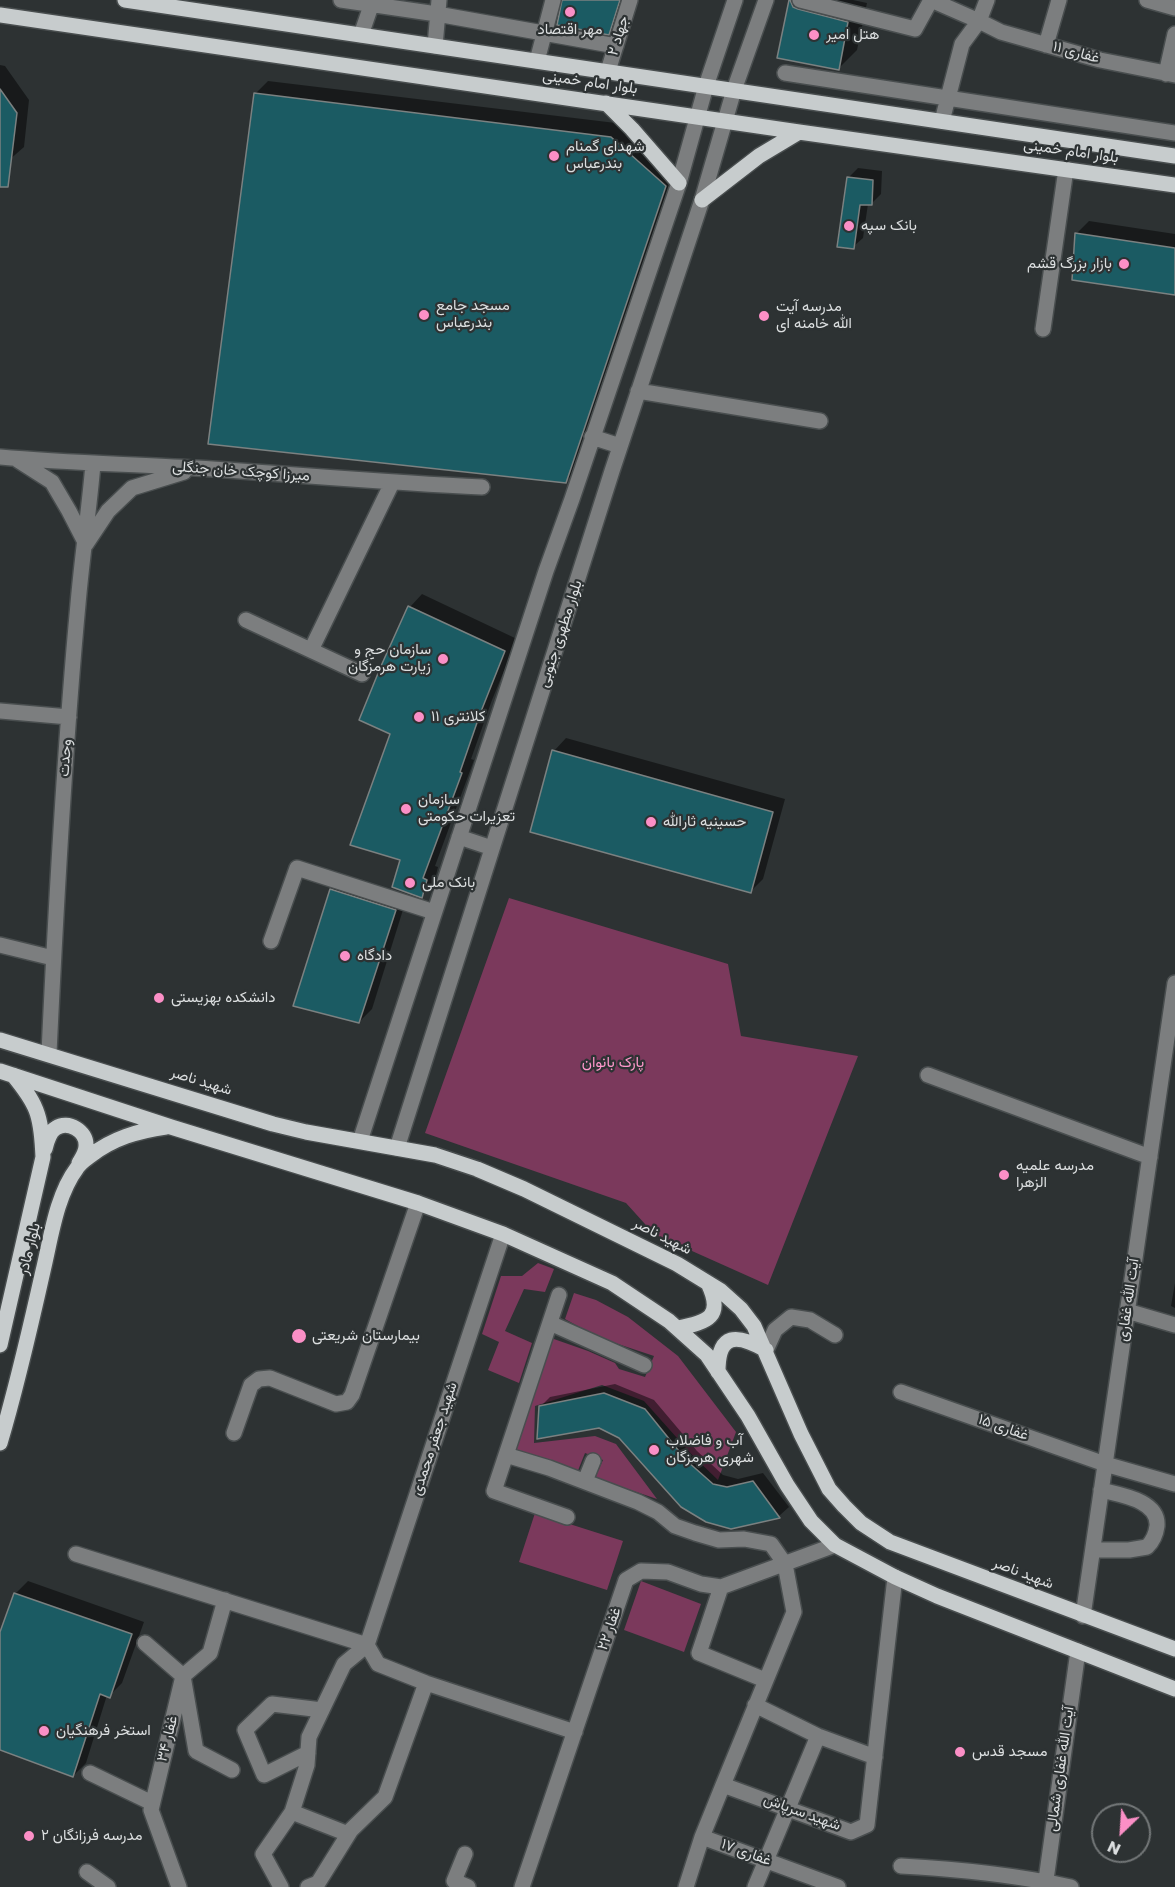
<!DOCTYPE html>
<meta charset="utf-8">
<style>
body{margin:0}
#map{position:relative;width:1175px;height:1887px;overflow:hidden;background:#2d3233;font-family:Poppins,sans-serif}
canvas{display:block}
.north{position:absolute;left:1091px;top:1803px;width:60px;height:60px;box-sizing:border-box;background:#2d3233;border:2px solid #737778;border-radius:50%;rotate:205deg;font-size:16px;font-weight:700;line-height:24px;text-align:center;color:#dcdfe0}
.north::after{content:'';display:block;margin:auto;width:21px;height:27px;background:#fb8fc6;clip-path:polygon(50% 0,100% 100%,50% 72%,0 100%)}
</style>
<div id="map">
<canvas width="1175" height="1887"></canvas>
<div class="north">N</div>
</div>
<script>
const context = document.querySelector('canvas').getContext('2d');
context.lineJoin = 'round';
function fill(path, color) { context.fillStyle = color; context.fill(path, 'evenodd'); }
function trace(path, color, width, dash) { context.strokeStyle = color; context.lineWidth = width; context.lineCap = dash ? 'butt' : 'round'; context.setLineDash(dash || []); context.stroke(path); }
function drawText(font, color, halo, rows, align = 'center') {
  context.font = font + ' Poppins,Vazirmatn,sans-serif'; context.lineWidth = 4.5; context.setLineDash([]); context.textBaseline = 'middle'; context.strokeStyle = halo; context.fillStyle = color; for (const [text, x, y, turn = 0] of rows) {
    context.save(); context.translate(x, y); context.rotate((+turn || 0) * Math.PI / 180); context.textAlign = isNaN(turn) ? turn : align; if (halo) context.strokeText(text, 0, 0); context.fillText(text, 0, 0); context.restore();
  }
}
fill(new Path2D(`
 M509 898 728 964 741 1036 858 1056 768 1285 654 1234 626 1203 425 1133Z
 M538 1263 554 1269 545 1292 524 1289 505 1331 532 1343 519 1383 488 1370 499 1342 482 1334 501 1276H522Z
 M574 1293 596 1300 628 1317 678 1356 736 1432 718 1480 694 1457 644 1401 602 1385 535 1406 534 1443 595 1436 616 1444 657 1499 595 1478 603 1460 585 1453 577 1473 512 1451 551 1338 588 1351 615 1363 619 1369 645 1377 654 1356 597 1337 565 1319Z
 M535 1513 623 1541 607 1590 519 1562Z
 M641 1581 701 1604 684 1652 624 1630Z`), '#7b395c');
fill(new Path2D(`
 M564 0H625L618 24 609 33Z
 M790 0H853L867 3 857 50 838 69 779 56Z
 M0 65 5 66 29 100 24 147 0 168Z
 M268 81 624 124 677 173 578 469 565 482 255 94Z
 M858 168 882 171 881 194 871 204H868L863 238 853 247 849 177Z
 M1089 221 1175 234V294L1076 234Z
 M422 594 517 639 492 700 471 759 474 760 435 866 438 867 434 883 422 896 402 860 392 733 382 667 410 607Z
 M566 738 785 799 763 879 750 892 554 751Z
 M344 877 407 897 372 1009 359 1022 331 890Z
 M1175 1283V1308L1171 1306Z
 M615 1384 654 1400 697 1451 723 1475 738 1479 763 1473 789 1507 779 1516 731 1527 620 1437 599 1427 540 1407 550 1397Z
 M28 1581 144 1622 122 1683 109 1696 107 1695 86 1763 73 1776 0 1749V1636L15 1594Z`), '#0007');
const building = new Path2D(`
 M562 0H620L609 35 557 25Z
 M789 0H790L793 7 798 9 848 22 839 70 777 58Z
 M0 89 17 113 8 187H0Z
 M254 93 611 137 666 186 566 483 208 444Z
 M847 177 873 180 872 205H860L854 249 837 247Z
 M1075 233 1175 248V295L1072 280Z
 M408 606 505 651 480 714 460 772 462 773 423 878 427 880 422 898 392 887 400 860 350 845 390 734 359 720 381 666Z
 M552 750 773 812 751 893 530 832Z
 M330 889 396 910 359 1023 293 1006Z
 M604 1393 645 1409 687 1461 713 1484 727 1487 753 1481 780 1518 731 1529 706 1522 681 1507 619 1438 599 1428 537 1439 539 1406Z
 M14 1593 132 1634 110 1698 100 1694 73 1777 0 1750V1632Z`);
fill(building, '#1b5b63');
trace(building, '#7b8181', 1.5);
const minor = new Path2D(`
 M341 0 437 14 616 46
 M800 0 915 29 931 0
 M931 0 979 21 1001 32 1100 60 1175 75
 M1147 0 1175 8
 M361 35 373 0
 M1046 45 1059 0
 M435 46 439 0
 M537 61 553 0
 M608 71 630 0
 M785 73 1175 133
 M1166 74 1175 34
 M942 121 962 44 979 21 987 0
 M1043 329 1066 169
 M638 391 820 421
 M592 437 620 446
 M0 457C65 463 130 464 196 468 291 474 387 483 482 487
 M16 459 52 482 69 511 86 544 108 511 132 488 184 472
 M246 620 362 674
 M311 650 392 483
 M0 711 69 717
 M459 837 492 848
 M271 941 297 868 434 912
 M0 945 53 958
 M49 1053C56 904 64 754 78 604 82 557 89 511 93 464
 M928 1075 1150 1157
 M360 1141 546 571 572 499 679 183 706 86 735 0
 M397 1148 612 471 702 200 734 90 766 0
 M559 1295 494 1491 567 1517
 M1127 1311 1175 1325
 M550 1323 644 1365
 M766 1350 775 1330 791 1317 810 1320 835 1335
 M901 1392 1105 1464 1175 1484
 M234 1433 251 1385 259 1379 270 1378 336 1404 347 1402 352 1395 418 1203
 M506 1455 549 1468 638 1502 658 1512 675 1526 695 1533 719 1540 744 1539 771 1544 785 1564 794 1612 723 1785 851 1832 867 1825 895 1577
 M585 1481 593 1461
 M1093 1550H1129L1147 1547C1153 1541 1156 1534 1157 1526 1159 1500 1120 1495 1101 1490
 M76 1554 367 1645 378 1664 426 1683 575 1732
 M721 1587 699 1653 765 1680
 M1083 1616 1175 983
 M145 1643 183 1676 196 1751 232 1770
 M755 1705 818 1736 875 1757
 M308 1753 264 1775 245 1730 272 1704 322 1710
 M90 1773 152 1803
 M292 1812 348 1834
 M702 1837 723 1785
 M465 1854 454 1881 468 1887
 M901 1866C958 1869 1016 1875 1071 1887
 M87 1872 108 1887
 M179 1887 151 1810 183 1676 210 1653 225 1600
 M281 1887 263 1854 292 1812 307 1765 309 1737 344 1664 367 1645 503 1234
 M308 1887 318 1883 351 1830 385 1797 426 1683
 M522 1887 626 1580 641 1571 668 1572 701 1584 721 1587 835 1545
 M686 1887 702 1837 838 1887
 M755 1887 818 1736
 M1045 1887 1078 1651`);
const major = new Path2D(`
 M125 0 1175 156
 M0 15 799 132 1175 185
 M606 103 632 129 679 183
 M702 200 759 156 799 132
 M0 1040 273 1124 306 1132 435 1155 477 1169 524 1189 677 1264 721 1291 741 1309 754 1326 801 1434 829 1489 844 1506 861 1523 890 1542 1175 1649
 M0 1071 171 1127 418 1203 503 1234 612 1283 669 1321 707 1355 748 1416 787 1485 811 1521 835 1545 895 1577 937 1596 1175 1689
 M45 1149C47 1141 49 1132 56 1128 68 1120 87 1131 86 1146 86 1152 82 1158 79 1163
 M678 1328C708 1322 724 1317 708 1283
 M0 1345 43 1157C42 1142 42 1125 36 1110 31 1097 22 1086 13 1075
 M718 1372C718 1332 737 1334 766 1350
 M0 1443C17 1386 30 1329 43 1271 51 1238 56 1196 77 1168 80 1163 86 1159 90 1156 113 1138 138 1131 166 1127`);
trace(minor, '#494e4f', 18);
trace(major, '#494e4f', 18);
trace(minor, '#7c7e7f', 15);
trace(major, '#c7cccd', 15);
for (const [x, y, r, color] of [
 [570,12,6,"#fb8fc6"],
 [814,35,6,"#fb8fc6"],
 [554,156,6,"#fb8fc6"],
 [849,226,6,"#fb8fc6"],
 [1124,264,6,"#fb8fc6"],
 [424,315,6,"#fb8fc6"],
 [764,316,6,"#fb8fc6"],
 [443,659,6,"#fb8fc6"],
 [419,717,6,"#fb8fc6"],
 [406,809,6,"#fb8fc6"],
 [651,822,6,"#fb8fc6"],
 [410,883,6,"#fb8fc6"],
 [345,956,6,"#fb8fc6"],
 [159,998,6,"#fb8fc6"],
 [1004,1175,6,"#fb8fc6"],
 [299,1336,8,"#fb8fc6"],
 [654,1450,6,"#fb8fc6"],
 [44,1731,6,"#fb8fc6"],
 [960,1752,6,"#fb8fc6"],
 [29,1836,6,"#fb8fc6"]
]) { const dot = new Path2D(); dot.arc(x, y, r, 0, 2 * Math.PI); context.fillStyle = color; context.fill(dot); trace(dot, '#2d3233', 2); }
drawText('15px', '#dcdfe0', '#2d3233', [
 ["مهر اقتصاد",570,30,"center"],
 ["هتل امیر",826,35],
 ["شهدای گمنام",566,147],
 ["بندرعباس",566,164],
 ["بانک سپه",861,226],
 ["بازار بزرگ قشم",1112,264,"right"],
 ["مسجد جامع",436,306],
 ["بندرعباس",436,323],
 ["مدرسه آیت",776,307],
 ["الله خامنه ای",776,324],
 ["سازمان حج و",431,650,"right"],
 ["زیارت هرمزگان",431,667,"right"],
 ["کلانتری ۱۱",431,717],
 ["سازمان",418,800],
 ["تعزیرات حکومتی",418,817],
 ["حسینیه ثارالله",663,822],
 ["بانک ملی",422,883],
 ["دادگاه",357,956],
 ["دانشکده بهزیستی",171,998],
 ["مدرسه علمیه",1016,1166],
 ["الزهرا",1016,1183],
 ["بیمارستان شریعتی",312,1336],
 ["آب و فاضلاب",666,1441],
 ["شهری هرمزگان",666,1458],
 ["استخر فرهنگیان",56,1731],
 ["مسجد قدس",972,1752],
 ["مدرسه فرزانگان ۲",41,1836]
], 'left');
drawText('15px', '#dcdfe0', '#2d3233', [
 ["جهاد ۲",619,36,-73],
 ["غفاری ۱۱",1076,53,15],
 ["بلوار امام خمینی",590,83,8],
 ["بلوار امام خمینی",1071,152,8],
 ["میرزا کوچک خان جنگلی",241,472,4],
 ["بلوار مطهری جنوبی",561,634,-72],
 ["وحدت",66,758,-86],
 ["شهید ناصر",201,1082,17],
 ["شهید ناصر",662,1237,27],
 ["بلوار مادر",30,1249,-76],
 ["آیت الله غفاری",1129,1300,-82],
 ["غفاری ۱۵",1003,1428,19],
 ["شهید جعفر محمدی",435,1439,-72],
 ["شهید ناصر",1023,1574,21],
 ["غفار ۲۲",610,1629,-71],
 ["غفار ۳۴",168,1739,-76],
 ["آیت الله غفاری شمالی",1061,1769,-82],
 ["شهید سرپاش",802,1813,20],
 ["غفاری ۱۷",746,1853,20]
]);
drawText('15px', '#ff98cc', '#2d3233', [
 ["پارک بانوان",613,1063]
]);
</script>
